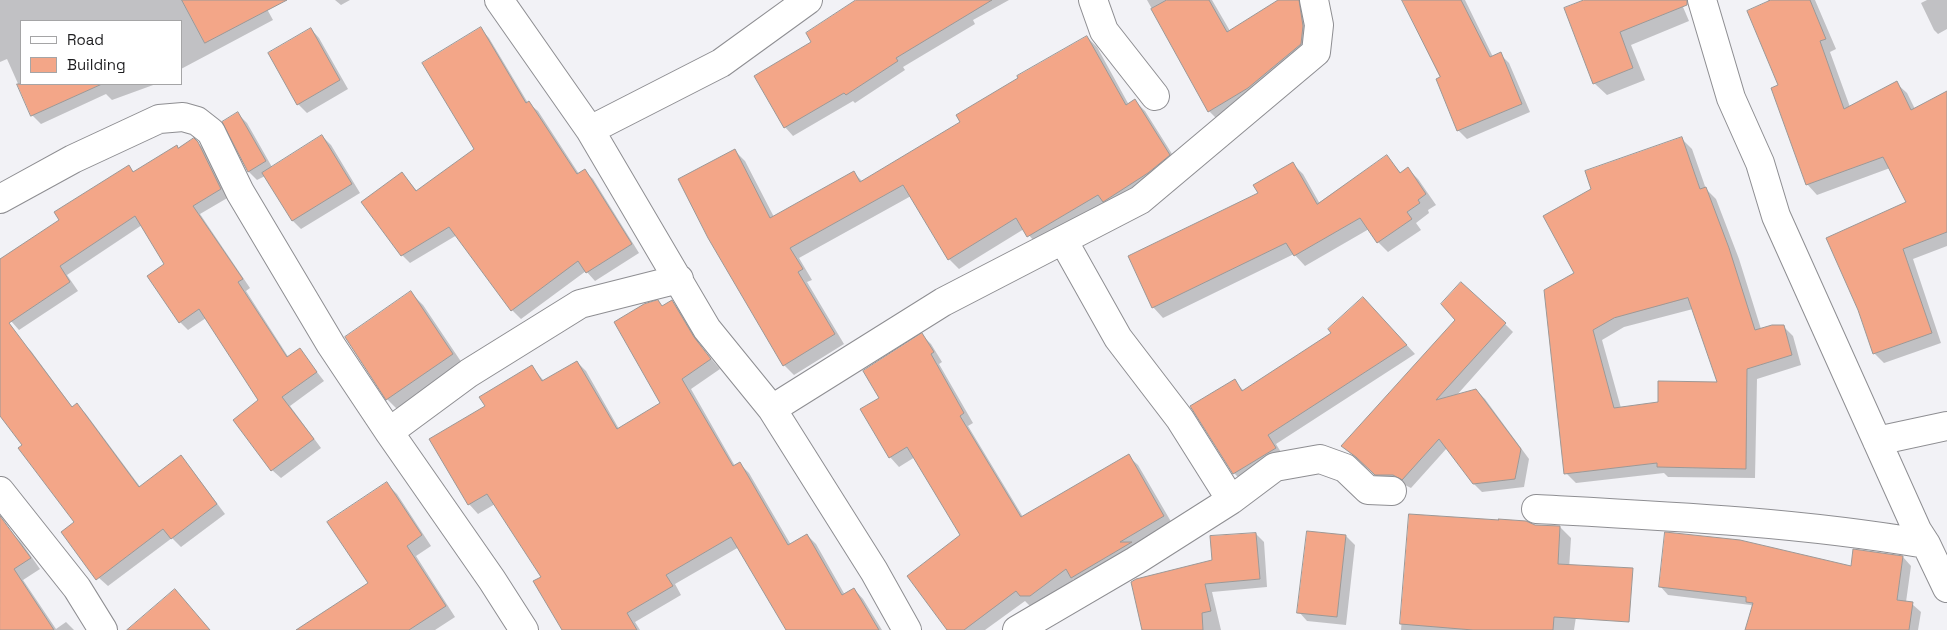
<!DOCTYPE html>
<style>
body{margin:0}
#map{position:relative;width:1947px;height:630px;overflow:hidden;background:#f2f2f6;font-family:"Space Grotesk",sans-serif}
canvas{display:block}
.legend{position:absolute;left:20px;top:20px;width:162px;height:65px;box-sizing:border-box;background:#fff;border:1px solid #a5a5a6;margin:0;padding:6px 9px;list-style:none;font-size:15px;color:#1f1f21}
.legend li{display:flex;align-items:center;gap:10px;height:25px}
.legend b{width:25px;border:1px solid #a5a5a6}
</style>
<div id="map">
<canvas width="1947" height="630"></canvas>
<ul class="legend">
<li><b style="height:6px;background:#fff"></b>Road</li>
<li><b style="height:14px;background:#f3a688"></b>Building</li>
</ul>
</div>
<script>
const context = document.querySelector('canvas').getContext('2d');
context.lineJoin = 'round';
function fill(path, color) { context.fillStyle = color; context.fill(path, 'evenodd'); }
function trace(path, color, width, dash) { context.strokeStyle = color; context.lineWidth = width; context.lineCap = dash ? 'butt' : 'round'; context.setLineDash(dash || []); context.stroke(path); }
fill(new Path2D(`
 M0 0H262L273 20 181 69V21H21V84H156L112 100 106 94 41 124 32 115 7 59 0 62Z
 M335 0H350L341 5Z
 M881 0H1009L973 20 975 24 903 67 905 70 855 103 853 101 793 136 785 127Z
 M1147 0H1212L1230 31 1280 0H1306L1313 36 1219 121 1209 111Z
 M1403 0H1465L1493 57 1500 54 1509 63 1530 112 1467 139 1458 130 1442 78Z
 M1587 0H1680L1689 21 1631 45 1645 80 1607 95 1594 83Z
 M1768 0H1815L1836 49 1830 52 1850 107 1896 83 1907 93 1915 109 1947 92V246L1913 259 1941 343 1884 363 1874 353 1908 203 1890 168 1817 195 1807 184 1780 86Z
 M1927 0H1947V29L1938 34 1934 30 1921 3Z
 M311 29 319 38 348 89 307 113 298 104Z
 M481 29 489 38 528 103 538 111 579 174 585 171 593 179 639 253 595 281 586 271 521 319 512 310 457 235 410 263 402 255V173L417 191 475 149Z
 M1087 37 1097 47 1129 105 1135 101 1145 111 1179 165 1038 246 1024 229 959 269 949 259 911 196 799 258 812 280 807 282 844 344 794 375 784 365 735 151 745 161 774 217 854 173 863 182 962 122Z
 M238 114 247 123 272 167 322 136 331 145 360 193 301 229 293 221 265 176 257 180 249 172 224 122Z
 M1682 139 1692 149 1706 189 1716 199 1739 259 1761 329 1783 326 1793 336 1801 365 1757 379 1755 478 1668 477 1664 473 1576 483 1566 473 1575 274ZM1693 309 1718 383 1659 404 1621 408 1602 340 1624 327Z
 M198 143 207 152 229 197 200 214 250 288 246 291 289 358 300 350 324 381 290 406 321 448 281 478 272 470 235 420 259 401 206 318 188 330 180 322 166 265 142 225 67 275 78 291 19 330 11 321 0 305V260L61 220 128 166 134 172 179 149Z
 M1387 157 1401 173 1408 169 1418 179 1436 205 1428 210 1429 213 1416 223 1421 230 1388 252 1378 242 1369 229 1305 266 1294 254 1163 318 1153 307 1260 194 1293 164 1303 174 1320 204Z
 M411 293 423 305 464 366 399 411 387 399Z
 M658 302 663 307 672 302 681 311 702 348 720 369 691 389 735 466 740 464 749 473 791 545 807 535 816 544 845 595 854 589 863 599 882 630H787L739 547 675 584 681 595 635 622 640 630H563L543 577 495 504 478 514 469 504 487 407 532 367 544 381 577 362 586 371 619 429 662 403Z
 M1372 307 1415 354 1276 444 1284 457 1243 482 1234 473V381L1244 391Z
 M1505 324 1513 332 1456 396 1476 390 1485 399 1529 459 1524 487 1482 492 1473 483 1447 448 1411 488 1403 484 1384 483 1342 446Z
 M922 335 931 344 942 362 939 364 973 423 968 426 1023 517 1128 456 1138 465 1173 525 1082 586 1074 579 1034 610 1025 601 985 630H949L962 536 915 457 899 467 890 457 880 398Z
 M22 342 31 351 73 408 77 405 86 414 141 488 181 457 189 466 225 514 181 547 172 538 108 586 99 578 75 522 24 445 0 414V359Z
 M387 484 397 494 431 546 416 556 455 617 435 630H321L369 583Z
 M1410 515 1560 527 1571 538 1568 585 1576 617 1574 630H1401Z
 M11 532 21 542 40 569 23 580 56 629 66 622 74 630H0V539Z
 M1256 534 1264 542 1267 587 1212 592 1221 630H1143L1213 561Z
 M1346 536 1355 545 1346 625 1307 621 1299 612Z
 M1903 557 1911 566 1906 602 1912 604 1921 612 1918 630H1746L1753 607 1751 605 1668 595 1660 586 1852 567Z`), '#0003');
const building = new Path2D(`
 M182 0H287L205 43Z
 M856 0H992L896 58 898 61 846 95 844 93 784 128 754 76 811 42 806 33Z
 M1167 0H1209L1227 32 1278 0H1299L1303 26 1301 44 1248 88 1208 112 1151 9Z
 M1402 0H1461L1490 57 1501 52 1522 104 1457 131 1436 79 1440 77Z
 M1584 0H1687V5L1620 32 1633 68 1593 84 1564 8Z
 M1771 0H1810L1826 39 1820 41 1844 109 1897 81 1911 110 1947 91V232L1903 249 1932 333 1873 354 1858 310 1826 238 1906 202 1883 157 1806 185 1771 88 1778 85 1747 11Z
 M481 27 526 103 529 101 577 174 585 169 632 244 586 273 578 261 511 311 449 227 401 256 361 202 402 172 416 191 474 149 422 63Z
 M311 28 340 80 297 105 268 53Z
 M1087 36 1126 105 1135 99 1170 155 1148 173 1103 202 1098 195 1027 237 1016 218 948 260 903 185 790 248 803 269 798 272 835 334 783 366 708 238 678 179 735 149 770 218 854 171 860 182 960 122 956 115 1018 78 1017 76Z
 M17 84H102L31 116Z
 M238 112 266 161 248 172 222 122Z
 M322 135 352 184 292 221 262 173Z
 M1682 137 1700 189 1706 187 1729 248 1755 330 1772 325H1784L1792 355 1747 369 1746 469 1657 467V463L1564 474 1544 290 1574 273 1543 216 1591 189 1585 171ZM1688 298 1717 382 1658 381V402L1614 408 1593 330 1614 318Z
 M194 138 198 142 221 189 193 206 243 279 238 282 287 357 300 348 317 372 282 397 314 439 271 471 233 420 258 400 199 309 179 323 147 276 164 264 135 216 60 266 70 282 9 323 72 407 77 403 139 487 181 455 217 504 171 539 163 529 96 580 61 532 74 522 18 448 22 445 0 416V259L59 220 54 212 129 165 133 172 177 145 178 148Z
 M1387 155 1400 173 1408 167 1426 194 1418 200 1420 203 1407 212 1412 219 1377 243 1360 218 1294 256 1286 243 1152 308 1128 256 1258 193 1253 185 1293 162 1317 204Z
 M1461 282 1506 323 1436 400 1476 389 1521 449 1515 479 1473 484 1439 439 1402 480 1393 475H1375L1356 457 1341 446 1455 320 1441 304Z
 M411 291 453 354 386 400 345 337Z
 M1363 297 1407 345 1268 435 1276 448 1233 474 1190 406 1235 379 1242 391 1331 333 1328 329Z
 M658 300 662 306 672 300 694 337 711 359 682 379 733 466 740 462 788 545 807 534 842 595 854 588 879 630H786L731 537 666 575 673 586 627 613 637 630H562L533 581 541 577 487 494 468 505 429 439 485 406 479 397 532 365 542 381 577 361 617 429 660 403 614 322 644 304Z
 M922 333 934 352 931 354 964 413 960 416 1021 517 1129 454 1164 516 1120 542H1132L1071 578 1066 569 1030 596H1020L1016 591 964 630H947L907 576 960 535 907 447 889 458 860 409 879 398 863 371Z
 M387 482 422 535 407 546 446 606 409 630H296L368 583 327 522Z
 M1409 514 1499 520 1498 519 1526 521 1535 525 1560 526 1558 564 1633 568 1629 622 1554 617 1553 630H1473L1400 624Z
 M0 516 31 558 14 569 54 630H0Z
 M1307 531 1346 535 1337 617 1297 613Z
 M1665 532 1740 540 1851 566 1853 549 1903 556 1897 600 1913 602 1909 630H1745L1753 603 1746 602V597L1659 587Z
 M1256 533 1260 579 1205 584 1211 611 1202 613 1203 630H1142L1131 582 1136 579 1212 560 1210 536Z
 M175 589 210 630H127Z`);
fill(building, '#f3a688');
trace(building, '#9c9896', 1);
const minor = new Path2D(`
 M499 0 590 130 707 329 772 409 874 571 907 630
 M1093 0 1104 31 1155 96
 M1702 0 1731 98 1760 163 1776 216 1917 530 1926 544 1947 588
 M590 130 721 63 808 0
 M0 199 73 159 159 119 183 117 197 121 211 132 240 192 331 345 389 432 492 580 524 630
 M1063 240 1118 338 1180 419 1231 500
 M772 409 943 302 1140 200 1316 52 1319 25 1314 0
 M389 432 469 373 580 304 679 279
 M1877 441 1947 426
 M0 491 77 588 103 630
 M1536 509C1667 516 1798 522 1926 544
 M1017 630 1135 561 1231 500 1275 467 1320 459 1345 468 1368 490 1392 491`);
trace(minor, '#8e8e92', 30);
trace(minor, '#fff', 28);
</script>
